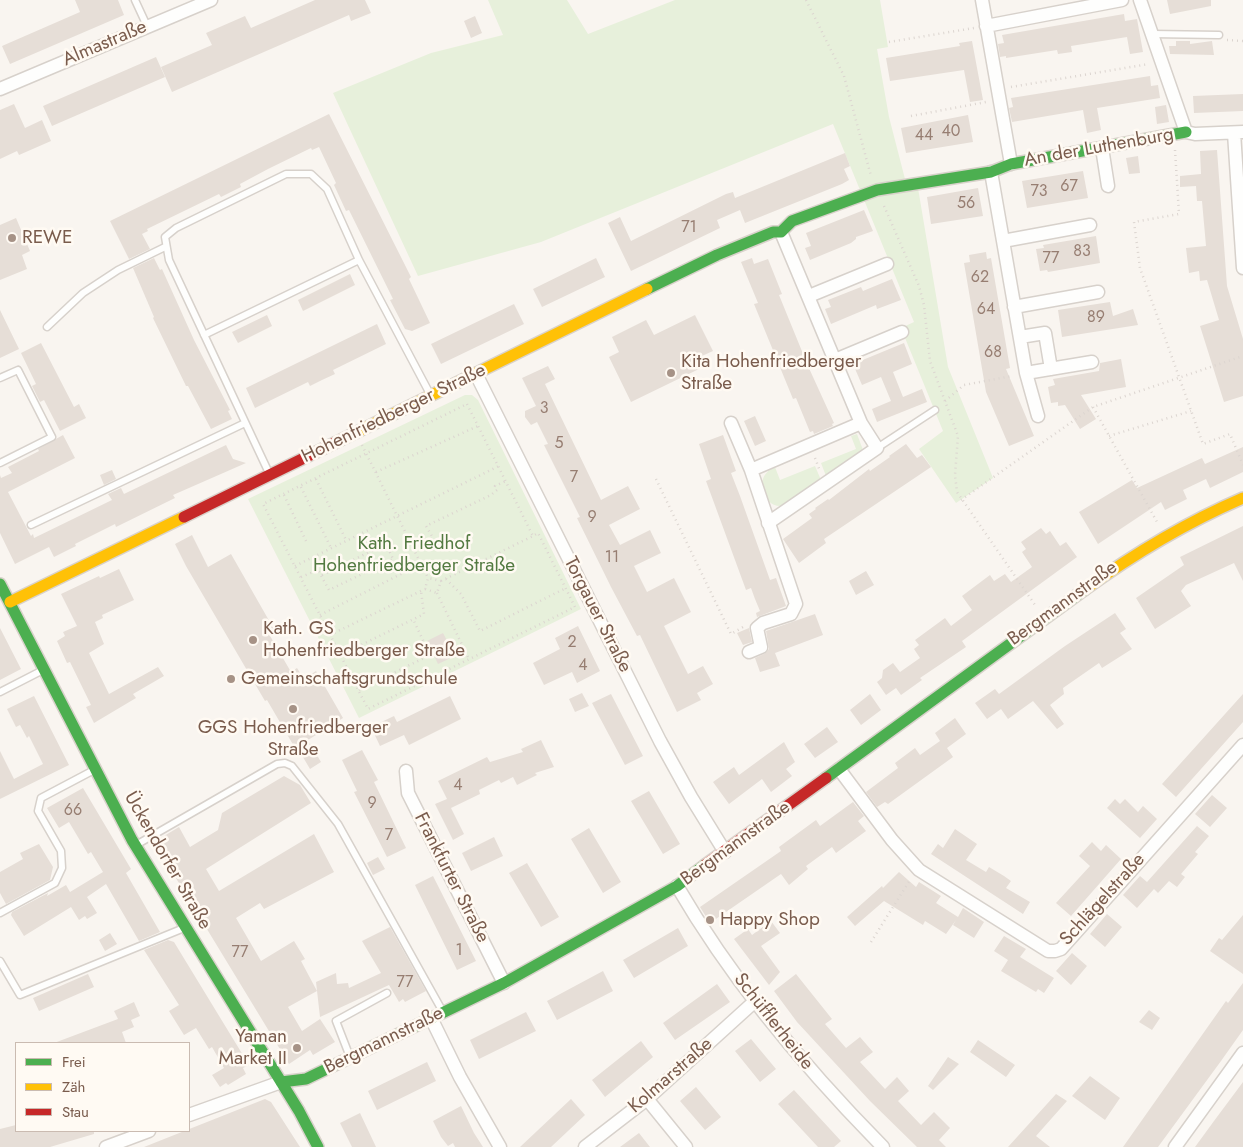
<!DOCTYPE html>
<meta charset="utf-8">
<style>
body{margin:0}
#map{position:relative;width:1243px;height:1147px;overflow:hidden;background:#f9f5f0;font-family:Jost,sans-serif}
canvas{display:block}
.legend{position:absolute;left:15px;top:1042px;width:175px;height:90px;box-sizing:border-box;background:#fffaf3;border:1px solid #cabbb1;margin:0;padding:6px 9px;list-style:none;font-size:15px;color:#7a5c4d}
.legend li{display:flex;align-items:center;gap:10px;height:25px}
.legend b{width:25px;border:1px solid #cabbb1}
</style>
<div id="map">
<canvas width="1243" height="1147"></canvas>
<ul class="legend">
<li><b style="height:6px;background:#4caf50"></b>Frei</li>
<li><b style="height:6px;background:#ffc107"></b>Zäh</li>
<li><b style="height:6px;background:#c62828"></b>Stau</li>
</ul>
</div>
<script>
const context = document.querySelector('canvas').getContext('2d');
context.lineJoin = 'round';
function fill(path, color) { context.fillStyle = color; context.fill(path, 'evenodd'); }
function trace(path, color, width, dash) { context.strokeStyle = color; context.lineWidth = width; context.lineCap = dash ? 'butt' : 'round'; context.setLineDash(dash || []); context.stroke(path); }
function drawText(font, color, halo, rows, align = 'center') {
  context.font = font + ' Jost,sans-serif'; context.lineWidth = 5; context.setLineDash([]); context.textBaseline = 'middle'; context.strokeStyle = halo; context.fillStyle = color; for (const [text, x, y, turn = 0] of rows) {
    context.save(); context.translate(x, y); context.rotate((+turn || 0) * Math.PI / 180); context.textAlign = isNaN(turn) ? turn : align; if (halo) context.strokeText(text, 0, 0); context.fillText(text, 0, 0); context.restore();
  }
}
fill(new Path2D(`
 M488 0H567L588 34 675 0H880L888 47 877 49 889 117 905 179 918 188 948 367 993 478 956 503 919 449 943 431 901 328 914 322 833 124 541 242 418 276 333 93 431 53 503 35Z
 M465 395H472L478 400 581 609 359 718 248 499Z
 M857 434 863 450 826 476 821 463 856 449 851 436Z
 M815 466 821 480 781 506C763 507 752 476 775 467L780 480Z`), '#e7f0db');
fill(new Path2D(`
 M75 0H118L124 15 10 64 2 46 80 12Z
 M315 0H365L371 13 351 21 349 15 172 92 161 67 212 45 206 33 245 16 251 28Z
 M1167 0H1211V6L1170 14Z
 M1124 14 1125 21 1137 19 1143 52 1130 54 1127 37 1071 46 1072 52 1058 54 1057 50 1006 58V56L1000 57 998 44 1004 43 1002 35Z
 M475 16 482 33 471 38 464 21Z
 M972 41 983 100 970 102 964 70 890 81 886 58 960 46 959 43Z
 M1176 41H1190V44L1212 41 1214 55 1170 54 1169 46H1176Z
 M156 57 165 77 52 126 43 106Z
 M1150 76 1151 86 1158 85 1160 98 1097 108 1101 130 1087 133 1083 110 1012 122 1009 108 1013 107 1011 98Z
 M1243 94V111L1194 113 1193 96Z
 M14 104 25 128 42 120 51 141 19 155 17 151 0 159V110Z
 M1166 105 1169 122 1157 124 1155 107Z
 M329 114 411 277 409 279 430 323 412 331 405 329 390 300 393 299 349 210 346 211 334 185 336 183 319 147 312 150 311 148 268 169 240 184 241 187 221 197 219 194 147 229 148 231 142 234 150 249 129 259 110 221Z
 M968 115 973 142 906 153 901 128Z
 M1217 150 1227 286 1243 339V396L1224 402 1200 326 1219 320 1207 280 1200 281 1199 271 1189 273 1186 248 1206 246 1202 201H1197L1196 186 1180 187V176L1201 174 1200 151Z
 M845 153 850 166 844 169 849 180 842 184 745 223 740 210 717 220 720 228 631 271 608 223 620 217 631 241 726 194 733 192 735 198Z
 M1138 156 1140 173 1129 174 1126 158Z
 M1083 171 1088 198 1027 208 1022 181Z
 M978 188 983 216 931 224 927 197Z
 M864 210 873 231 856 237V239L851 243 810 260 805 248 811 246 806 233Z
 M16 218 30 251 22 255 27 269 0 280V225Z
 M1096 236 1100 263 1048 272 1047 270 1040 271 1036 249 1044 248 1043 245Z
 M986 252 987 259 991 258 1010 368 1006 369 1034 436 1009 446 986 392 964 263 970 262 969 255Z
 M154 258 160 270 162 269 194 340 230 410 228 411 232 419 211 429 188 386H186L153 318 154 317 133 268Z
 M596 258 605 277 542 307 533 289Z
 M752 258 754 264 768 259 782 294 779 295 808 366 834 423 832 424 833 426 814 434 813 431 810 432 796 398 793 399 754 304 758 303 741 262Z
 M350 274 355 285 303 311 298 300Z
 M892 279 901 300 877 309 876 305 831 324 825 309 831 307 828 300 861 287 863 291Z
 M1110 302 1113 316 1133 309 1138 325 1062 337 1058 310Z
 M514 304 524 324 441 364 431 344Z
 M0 310 19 349 0 358Z
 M267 315 272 326 238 343 232 332Z
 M695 315 713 351 695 359 699 369 631 402 609 357 619 352 612 337 646 320 654 335Z
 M377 324 386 344 333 370 335 374 322 380 310 386 308 382 255 408 246 388Z
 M41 343 74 407 79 404 86 418 60 431 44 400 40 402 32 386 36 384 21 353Z
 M904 343 912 364 893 372 903 397 922 389 927 402 877 422 872 409 891 401 881 377 862 385 853 364Z
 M1121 359 1126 387 1081 395 1096 419 1080 429 1065 405 1058 406V402L1051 403 1048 387 1055 385 1053 379 1099 371 1100 363Z
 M548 366 555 379 545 384 601 500 628 486 640 509 609 525 620 545 650 530 661 553 634 566 647 592 674 578 691 612 664 626 688 674 703 666 713 684 697 693 701 700 677 712 640 635 637 636 611 587 577 518 580 517 544 445 548 444 537 422 531 425 525 417V411L536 406 522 378Z
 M755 416 766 441 755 446 744 421Z
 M63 435 75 458 8 492 31 536 33 534 34 538 112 500 108 494 121 488 124 494 126 493 226 445 233 459 246 463 173 495 175 498 116 527 115 524 75 544 76 546 54 557 49 547 15 564 0 533V475L1 478 12 473 8 467 39 451 38 449Z
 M723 435 736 471 731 473 740 496 770 580 776 578 786 606 757 617 756 613 760 611 755 599 751 588 746 590 706 481 711 479 699 444Z
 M906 444 917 458 922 455 931 467 824 539 826 543 799 563 783 539 812 518 809 514 816 509 815 508 828 499 829 500 869 469 870 471 890 457 889 456Z
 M1243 447V472L1210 488 1206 479 1183 490 1187 499 1165 510 1161 502 1098 544 1079 512 1132 480 1137 488 1202 458 1205 464Z
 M112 470 116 479 104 485 100 475Z
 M1243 526V581L1234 563 1186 585 1181 591 1191 606 1155 629 1136 598 1184 565 1180 557Z
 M1041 528 1046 534 1050 531 1060 546 1066 542 1077 557 962 641 966 647 920 678 922 680 901 695 896 688 886 695 877 682 882 678 883 670 893 663 900 672 920 658 914 649 919 645 915 640 945 618 951 626 972 610 962 596 990 575 994 581 1005 574 1011 582 1032 567 1022 552 1026 549 1021 542Z
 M192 535 208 567 231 554 275 631 269 634 291 672 297 668 304 679 316 671 343 718 308 740 321 762 310 769 297 747 295 748 267 700 265 701 186 566 175 544Z
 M119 569 134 600 102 615 103 618 95 622 104 644 89 653 109 694 158 667 164 676 133 694 136 698 94 723 86 707 91 705 70 662 67 663 57 641 65 636 63 632 77 626 61 594 99 576 100 578Z
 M866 571 874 585 856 595 849 581Z
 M1115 613 1126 629 1120 633 1132 649 1102 668 1099 663 1063 688 1064 694 1050 705 1064 724 1057 729 1033 701 1008 719 1001 709 987 719 975 703 995 689 999 694 1065 646Z
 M815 614 823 635 775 653 780 666 760 672 755 658 764 654 769 649 766 631Z
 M578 626 600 671 577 683 572 672 544 685 533 663 560 649 555 638Z
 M0 628 21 669 0 680Z
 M749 628 752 642 743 645 737 633Z
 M443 633 455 656 438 664 427 641Z
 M582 693 589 706 575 712 569 699Z
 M611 694 643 756 625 765 592 703Z
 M870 694 881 710 861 725 850 710Z
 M1243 694V722L1176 797 1162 784Z
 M34 696 69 765 0 799V751L14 779 43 764 29 736 27 738 20 725 16 727 7 709Z
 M450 696 461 719 409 745 404 735 380 746 371 727 394 716 397 722Z
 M955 718 966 734 947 748 953 757 888 804 885 802 877 807 866 792 898 768 895 763 915 748 920 755 940 741 935 733Z
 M827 727 838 742 815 758 804 744Z
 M541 740 554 767 535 773 537 775 517 785 513 777 501 783 499 780 479 790 480 794 451 808 464 834 453 840 435 804 447 799 438 781 487 757 490 762 523 752 521 749Z
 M784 742 795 762 786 769 792 776 771 792 762 779 729 804 713 782 734 767 739 775Z
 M362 750 378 780 374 782 406 848 387 857 354 792 357 791 342 760Z
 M284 776 300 785 311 803 206 869 219 891 314 834 334 872 264 909 260 903 236 918 261 961 294 941 305 959 301 961 317 991 288 1007 302 1031 320 1019 335 1042 313 1055 310 1050 289 1064 154 842 179 827 190 847 218 830 222 813Z
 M83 788 131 869 126 873 160 932 139 941 106 884 87 897 97 913 87 919 85 916 79 920 71 907 24 936 11 915 12 912 48 893 47 896 66 885 70 892 103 872 91 852 88 854 69 822 59 828 47 808Z
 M649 791 680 844 663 854 631 801Z
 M1212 795 1227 808 1210 827 1195 814Z
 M1115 799 1120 804 1125 799 1138 812 1143 806 1157 819 1140 838 1107 808Z
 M853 802 864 816 858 821 866 831 836 853 832 847 806 866 808 869 789 885 781 874 710 923 700 907 781 851 779 847 816 820 820 826Z
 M1197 826 1209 836 1195 852 1198 854 1181 874 1185 877 1177 887 1169 881 1158 893 1154 889 1137 908 1123 895 1140 876 1147 882Z
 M589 828 621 882 603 893 571 839Z
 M955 829 977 844 966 860 986 872 989 867 1004 876 1011 881 1006 888 1030 902 1023 914 931 854 938 844 943 848Z
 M494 837 503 856 471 871 462 853Z
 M1092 842 1101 851 1106 845 1121 859 1071 916 1056 903 1090 866 1079 856Z
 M39 844 53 867 50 880 6 904 0 893V872L23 859 20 853Z
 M378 857 385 869 373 875 367 863Z
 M527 863 559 917 541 927 509 873Z
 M899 872 916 887 919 882 941 896 936 903 958 917 963 908 984 922 974 938 953 925 956 920 946 934 925 921 923 925 884 901 855 926 847 917 882 886 883 888Z
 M433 876 476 961 457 970 415 885Z
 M1107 914 1122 927 1105 947 1090 934Z
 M1243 915V974L1210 951 1219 938 1222 940Z
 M771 921 780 933 761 946 780 972 769 985 734 939 748 929 752 935Z
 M390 927 426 991 405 1002 403 999 399 1002 389 985 320 1017 316 982 336 973 337 984 348 983 349 988 381 973 362 941Z
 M678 928 688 946 634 978 623 960Z
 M110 933 117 944 105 951 99 940Z
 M1004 936 1026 949 1020 957 1054 978 1044 993 1038 989 1036 992 1001 971 1008 960 994 951Z
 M168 940 174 942 249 1065 243 1068 246 1074 228 1085 226 1083 220 1087 212 1075 224 1068 212 1047 209 1049 196 1028 184 1035 169 1011 179 1005 144 950Z
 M1072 953 1087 966 1071 985 1056 971Z
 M603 971 613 991 557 1020 547 1001Z
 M88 974 94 987 39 1011 33 998Z
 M796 974 832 1019 825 1024 846 1048 860 1037 873 1052 860 1062 885 1089 897 1077 909 1091 898 1101 921 1125 934 1112 950 1128 939 1140 946 1147H917L870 1101 797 1022 774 991Z
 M1243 983V1030L1221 1061 1158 1147H1123L1226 1001 1228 1003Z
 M717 984 730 1002 675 1040 663 1023Z
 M134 1002 140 1016 131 1020 134 1027 122 1032 126 1043H54L118 1019 114 1011Z
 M1149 1010 1160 1018 1152 1030 1139 1022Z
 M526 1012 536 1031 479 1059 470 1040Z
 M751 1039 776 1069 760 1082 735 1051Z
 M978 1040 1015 1065 1006 1077 970 1052Z
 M641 1041 653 1057 605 1097 592 1080Z
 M948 1057 959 1064 933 1090 928 1086Z
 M427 1062 436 1081 377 1110 368 1091Z
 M1090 1076 1120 1098 1105 1120 1072 1096Z
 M1243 1082V1147H1195L1214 1121Z
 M696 1087 721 1117 705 1130 680 1101Z
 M794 1090 841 1141 834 1147H818L778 1104Z
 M1056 1094 1067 1101 1036 1136 1050 1147H1008Z
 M265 1099 271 1102 300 1147H144Z
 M571 1099 585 1115 551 1147H520Z
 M461 1106 474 1133 483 1147H455L453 1143 448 1146 441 1137 433 1121Z
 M360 1113 376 1147H352L340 1123Z
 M16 1125V1131H94V1134L50 1147H0V1129Z
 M639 1133 650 1147H620Z`), '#e6ded7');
const lane = new Path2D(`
 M135 0 147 26
 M1152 34 1219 35
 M47 327 83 293 118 270 165 247
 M204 335 359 260
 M0 378 18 370 52 437 0 463
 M877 448 935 410
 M269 473 169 260 165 237 176 228 286 174H311L327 189 359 260 430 394
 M31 525 245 423
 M0 692 43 670
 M136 845 277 764 285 763 292 766 338 824 443 1012
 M0 913 55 883 62 868 61 851 38 811 41 798 94 770
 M0 961 20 995 184 928
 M350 1057 336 1021 387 993`);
const street = new Path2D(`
 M982 0 1011 164
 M1140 0 1186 132 1195 134 1243 132
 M986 26 1122 0
 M0 89 211 0
 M1234 133 1243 268
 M1102 148 1108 186
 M991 172 1026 373 1038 416
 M1003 241 1090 225
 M809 296 887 264
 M1014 307 1098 292
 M1020 337 1045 333 1051 369
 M835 360 902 332
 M1026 373 1092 362
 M476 374 660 741 691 797 725 852
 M731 423 751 470
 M768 523 877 448 861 423 781 232
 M749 652 761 647 757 628 763 623 791 614 796 604 751 470 861 423
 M839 769 892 840 919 870 1048 951H1055L1061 949 1243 745
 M406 771 408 793 504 983
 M677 886C733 982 805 1068 883 1147
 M431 1018 460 1077 500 1147
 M647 1099 686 1147
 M189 1115 281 1082
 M106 1147 149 1131
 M585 1147 647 1099 754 1002
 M1175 1147 1243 1053`);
const fast = new Path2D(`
 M647 289 717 255 773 232H781L792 221 877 190 991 172 1011 164 1186 132
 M0 584 132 840 299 1111 318 1147
 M826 778 1084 590
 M281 1082 306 1079 504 983 677 886 705 865`);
const slow = new Path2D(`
 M355 433 647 289
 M1084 590C1135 553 1185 523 1243 498
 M10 602 184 517`);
const jam = new Path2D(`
 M184 517 355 433
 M705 865 826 778`);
trace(lane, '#d7d1cb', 9);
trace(street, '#d7d1cb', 15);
trace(fast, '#d9d2cb', 14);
trace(slow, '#d9d2cb', 14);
trace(jam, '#d9d2cb', 14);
trace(new Path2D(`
 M806 0 844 76 871 176
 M1227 40 1243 41
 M889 42 974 28
 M1011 87 1149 64
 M911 116 986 102
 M1175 150 1179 214 1134 222 1140 268 1203 444 1230 434 1243 465
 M884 206 919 286 924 305 930 361 958 436 955 475 957 492 1035 605
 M945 401 964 385 1012 376
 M467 404 533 536 538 533 575 607 368 709 263 504Z
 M1093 407 1157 522
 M1109 436 1191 411
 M362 445 428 578 425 589 437 593 441 581 428 578
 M815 458 820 471
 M376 472 478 426
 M316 479 346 540
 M656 479 731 634 743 627
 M301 487 331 548
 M284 495 306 541
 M961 500 1093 407 1243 356
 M413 548 433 538 426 526 491 495 497 490 495 486 506 481
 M295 566 499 466
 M322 575 386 544 400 574
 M301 577 318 570 329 590 393 559
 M446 579 461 594 480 631 566 588
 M441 581 533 536
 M437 593 469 659
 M320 615 421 564
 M330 635 425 589
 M357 647 424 614 421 591
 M359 690 430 655 413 619
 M871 942 910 880`), '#dcd5d0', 2.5, [1, 4]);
trace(lane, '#fefefd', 6);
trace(street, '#fefefd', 12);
trace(fast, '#4caf50', 11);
trace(slow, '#ffc107', 11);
trace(jam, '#c62828', 11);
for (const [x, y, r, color] of [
 [12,238,5,"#a69286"],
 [671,373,5,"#a69286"],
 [253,640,5,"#a69286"],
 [231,679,5,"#a69286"],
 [293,709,5,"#a69286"],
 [710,920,5,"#a69286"],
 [297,1048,5,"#a69286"]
]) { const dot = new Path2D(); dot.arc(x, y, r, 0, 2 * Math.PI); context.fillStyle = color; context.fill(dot); trace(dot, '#fffaf3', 2); }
drawText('16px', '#977e72', null, [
 ["40",951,132],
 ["44",924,136],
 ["67",1069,187],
 ["73",1039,192],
 ["56",966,204],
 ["71",689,228],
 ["83",1082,252],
 ["77",1051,259],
 ["62",980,278],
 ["64",986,310],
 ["89",1096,318],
 ["68",993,353],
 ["3",544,409],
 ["5",559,444],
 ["7",574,478],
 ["9",592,518],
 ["11",612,558],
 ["2",572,643],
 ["4",583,666],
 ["4",458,786],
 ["9",372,804],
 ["66",73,811],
 ["7",389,836],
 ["1",459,951],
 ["77",240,953],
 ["77",405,983]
]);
drawText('19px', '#7a5c4d', '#fffaf3', [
 ["Almastraße",105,44,-23],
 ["An der Luthenburg",1099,148,-10],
 ["Hohenfriedberger Straße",394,414,-26],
 ["Bergmannstraße",1063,604,-36],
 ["Torgauer Straße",597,615,63],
 ["Bergmannstraße",736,844,-36],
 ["Ückendorfer Straße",167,861,60],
 ["Frankfurter Straße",451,878,63],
 ["Schlägelstraße",1103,900,-48],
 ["Schüfflerheide",773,1022,52],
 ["Bergmannstraße",384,1041,-26],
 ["Kolmarstraße",671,1076,-41]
]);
drawText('19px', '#7a5c4d', '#fffaf3', [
 ["REWE",22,238],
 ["Kita Hohenfriedberger",681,362],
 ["Straße",681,384],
 ["Kath. GS",263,629],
 ["Hohenfriedberger Straße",263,651],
 ["Gemeinschaftsgrundschule",241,679],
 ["GGS Hohenfriedberger",293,728,"center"],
 ["Straße",293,750,"center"],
 ["Happy Shop",720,920],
 ["Yaman",287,1037,"right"],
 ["Market II",287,1059,"right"]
], 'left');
drawText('19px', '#537a41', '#fffaf3', [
 ["Kath. Friedhof",414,544],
 ["Hohenfriedberger Straße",414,566]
]);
</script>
